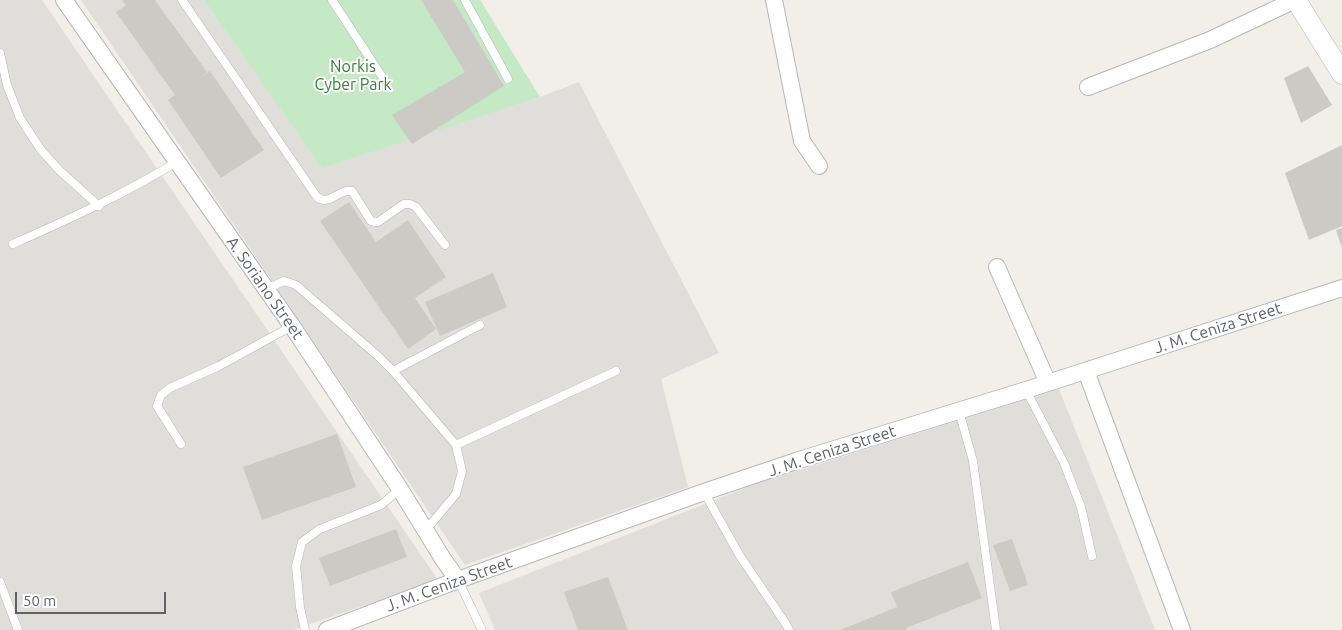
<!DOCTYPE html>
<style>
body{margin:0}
#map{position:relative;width:1342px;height:630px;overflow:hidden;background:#f1efe8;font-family:Ubuntu,sans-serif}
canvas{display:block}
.scale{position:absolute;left:15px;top:592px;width:151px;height:22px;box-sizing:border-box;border:2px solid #5f6368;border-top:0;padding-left:6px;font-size:15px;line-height:18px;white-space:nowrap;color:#5f6368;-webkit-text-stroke:4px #fff;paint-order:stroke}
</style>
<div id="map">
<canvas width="1342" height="630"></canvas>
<div class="scale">50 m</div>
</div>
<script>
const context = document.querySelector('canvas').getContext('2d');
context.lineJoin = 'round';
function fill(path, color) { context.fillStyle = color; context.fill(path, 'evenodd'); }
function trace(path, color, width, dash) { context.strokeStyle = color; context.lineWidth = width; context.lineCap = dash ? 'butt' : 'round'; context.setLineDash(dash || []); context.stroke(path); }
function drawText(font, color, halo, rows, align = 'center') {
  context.font = font + ' Ubuntu,sans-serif'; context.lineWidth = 4; context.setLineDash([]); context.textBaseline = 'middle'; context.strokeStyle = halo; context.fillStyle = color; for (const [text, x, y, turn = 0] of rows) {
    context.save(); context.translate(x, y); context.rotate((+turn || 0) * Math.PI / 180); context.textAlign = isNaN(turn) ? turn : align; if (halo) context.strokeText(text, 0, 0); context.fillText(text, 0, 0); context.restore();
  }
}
fill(new Path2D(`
 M0 0H42L438 580 293 630H0Z
 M81 0H204L322 167 540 97 579 82 719 353 661 379 688 487 465 565Z
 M1059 389 1155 630H495L479 593 758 483Z`), '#e0deda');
fill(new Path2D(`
 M204 0H480L540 97 322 168Z`), '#c5e8c5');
fill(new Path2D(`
 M122 0H155L207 72 198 79 210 71 264 150 221 178 168 100 175 95 116 12 126 5Z
 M421 0H453L504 86 412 144 392 115 465 72Z
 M1308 66 1332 105 1301 123 1284 78Z
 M1342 145V226L1309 240 1285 173Z
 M349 202 376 242 408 220 446 277 415 298 436 329 408 349 320 221Z
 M1342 228V248L1336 230Z
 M493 273 507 307 440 336 425 302Z
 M337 434 356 487 262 520 243 467Z
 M396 529 407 557 330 586 319 558Z
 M1012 539 1028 585 1010 591 993 545Z
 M968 562 982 598 906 628 907 630H840L897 607 891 592Z
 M608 577 628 630H578L564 592Z`), '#cccac5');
const service = new Path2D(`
 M182 0 317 197C330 207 339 188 352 191L371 221 375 222H378L404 204H410L416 207 445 245
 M332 0 381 75
 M465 0 508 79
 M0 53 7 85 20 118 41 150 60 171 99 206
 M13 244C69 219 125 194 178 161
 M266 289 284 281 296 285 378 356 393 371
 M1026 390 1064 463 1081 507 1092 556
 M959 411 973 461 996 630
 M181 444 157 406 161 395 170 388 219 366 292 326
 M456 445 616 371
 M704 492 740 556 786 624 789 630
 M425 531 456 494 462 471 456 445 393 371 480 325
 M458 580 482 630
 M0 582 18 630
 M305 630 300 607 296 566 302 542 320 529 381 505 400 489`);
const minor = new Path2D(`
 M64 0 292 326 400 489 443 559 458 580
 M774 0 802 141 819 166
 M1088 87 1210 40 1295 0
 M997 267 1048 383
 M1086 371 1182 630
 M327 630 458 580 704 492 796 461 1026 390 1342 288`);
const tertiary = new Path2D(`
 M1296 0 1342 74`);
trace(service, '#b5b8bc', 9);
trace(minor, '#b5b8bc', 18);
trace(tertiary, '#b5b8bc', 21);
trace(service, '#fff', 8);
trace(minor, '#fff', 16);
trace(tertiary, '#fff', 20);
drawText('16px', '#348238', '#fff', [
 ["Norkis",353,67],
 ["Cyber Park",353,85]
]);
drawText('16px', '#5f6368', '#fff', [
 ["A. Soriano Street",265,288,55],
 ["J. M. Ceniza Street",1218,328,-18],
 ["J. M. Ceniza Street",832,451,-18],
 ["J. M. Ceniza Street",449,584,-20]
]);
</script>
